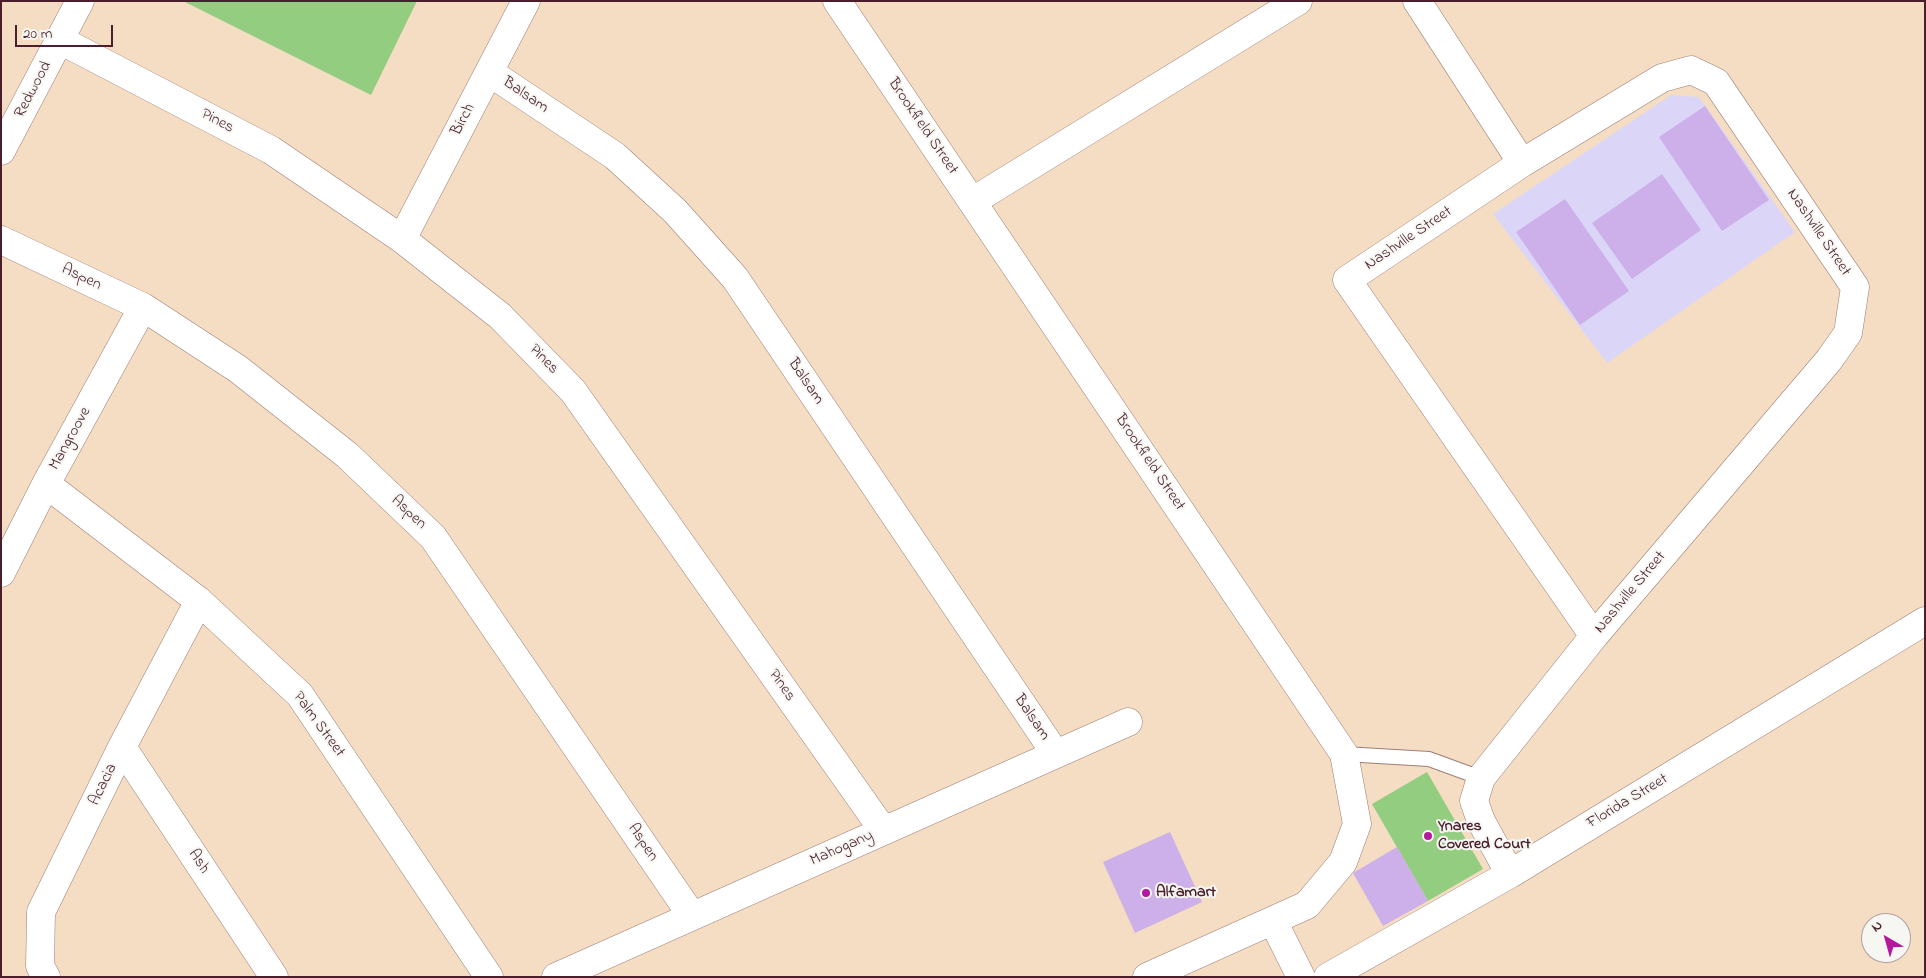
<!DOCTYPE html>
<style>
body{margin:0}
#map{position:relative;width:1926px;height:978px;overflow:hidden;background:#f4ddc3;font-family:"Indie Flower",sans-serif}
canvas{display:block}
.frame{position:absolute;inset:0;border:2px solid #4a1f2b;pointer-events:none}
.north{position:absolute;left:1861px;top:913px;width:50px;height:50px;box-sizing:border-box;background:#f6f6f2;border:1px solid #b1a0a2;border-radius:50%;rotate:322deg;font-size:14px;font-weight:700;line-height:20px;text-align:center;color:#4a1f2b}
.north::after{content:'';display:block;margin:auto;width:18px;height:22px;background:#b5179e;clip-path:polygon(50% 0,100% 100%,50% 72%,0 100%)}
.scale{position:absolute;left:15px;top:25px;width:98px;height:22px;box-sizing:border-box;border:2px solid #4a1f2b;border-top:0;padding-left:6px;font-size:15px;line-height:18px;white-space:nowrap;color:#4a1f2b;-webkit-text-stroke:4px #f6f6f2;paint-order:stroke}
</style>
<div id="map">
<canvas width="1926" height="978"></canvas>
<div class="frame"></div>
<div class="north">N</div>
<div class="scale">20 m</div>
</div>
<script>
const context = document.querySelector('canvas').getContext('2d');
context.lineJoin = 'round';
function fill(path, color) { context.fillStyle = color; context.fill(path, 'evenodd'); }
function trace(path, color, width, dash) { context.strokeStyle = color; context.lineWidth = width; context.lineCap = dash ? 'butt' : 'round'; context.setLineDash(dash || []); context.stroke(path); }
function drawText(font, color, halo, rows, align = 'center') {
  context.font = font + ' "Indie Flower",sans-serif'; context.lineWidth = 4; context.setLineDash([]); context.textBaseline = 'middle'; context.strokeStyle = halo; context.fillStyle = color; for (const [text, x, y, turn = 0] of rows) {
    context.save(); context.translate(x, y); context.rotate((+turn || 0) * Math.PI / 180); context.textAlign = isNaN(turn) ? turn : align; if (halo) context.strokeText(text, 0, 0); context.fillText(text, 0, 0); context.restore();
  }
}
fill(new Path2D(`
 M1671 95 1699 97 1795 232 1607 363 1493 214Z`), '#dbd6f7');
fill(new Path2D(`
 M183 1H417L371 95Z
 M1427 772 1483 869 1428 901 1372 804Z`), '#93cd80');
fill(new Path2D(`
 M1705 106 1769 200 1722 231 1659 137Z
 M1662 174 1701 230 1632 279 1592 223Z
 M1565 199 1629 291 1580 325 1516 232Z
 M1170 832 1202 902 1135 933 1103 862Z
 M1397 847 1428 901 1383 926 1353 873Z`), '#cdb0e9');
const lane = new Path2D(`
 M1344 754 1429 759 1481 778`);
const street = new Path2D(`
 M837 1 1344 754 1357 824 1343 862 1307 905 1147 977
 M1417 1 1522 163
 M60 40 271 150 402 239 500 316 573 391 883 830
 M489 72 615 156 675 211 735 278 1055 753
 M1 151 80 1
 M973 201 1298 1
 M402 239 526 1
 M1 240 143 307 238 369 347 455 433 537 692 916
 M46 484 199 601 300 695 489 977
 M1 573 46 484 143 307
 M122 747 274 977
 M1510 874 1481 821 1474 801 1481 778 1594 636 1829 360 1848 333 1855 287 1716 82 1691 70 1662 78 1522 163 1347 280 1594 636
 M1273 921 1301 977
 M46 977 40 966 41 912 122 747 199 601
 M556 977 1128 722
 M1328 977 1510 874 1925 621`);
trace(lane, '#9f7e77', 16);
trace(street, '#9f7e77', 29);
trace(lane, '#fff', 14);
trace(street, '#fff', 28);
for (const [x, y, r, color] of [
 [1428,836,5,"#b5179e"],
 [1146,893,5,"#b5179e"]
]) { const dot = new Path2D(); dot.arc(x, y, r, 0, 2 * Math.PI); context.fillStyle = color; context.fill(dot); trace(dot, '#f6f6f2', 2); }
drawText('16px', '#4a1f2b', '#f6f6f2', [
 ["Redwood",34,90,-62],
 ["Balsam",525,96,34],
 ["Birch",464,120,-62],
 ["Pines",217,122,28],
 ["Brookfield Street",922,127,56],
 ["Nashville Street",1818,233,56],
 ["Nashville Street",1409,239,-34],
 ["Aspen",81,278,25],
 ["Pines",543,360,46],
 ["Balsam",805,382,56],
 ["Mangroove",71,439,-61],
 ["Brookfield Street",1149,463,56],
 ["Aspen",408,513,43],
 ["Nashville Street",1631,593,-50],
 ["Pines",781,686,55],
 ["Balsam",1031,718,56],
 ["Palm Street",318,725,54],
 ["Acacia",104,785,-64],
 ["Florida Street",1628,802,-31],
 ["Aspen",642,843,56],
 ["Mahogany",842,849,-24],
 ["Ash",198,862,57]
]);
drawText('bold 16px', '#4a1f2b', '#f6f6f2', [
 ["Ynares",1438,827],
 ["Covered Court",1438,845],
 ["Alfamart",1156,893]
], 'left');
</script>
